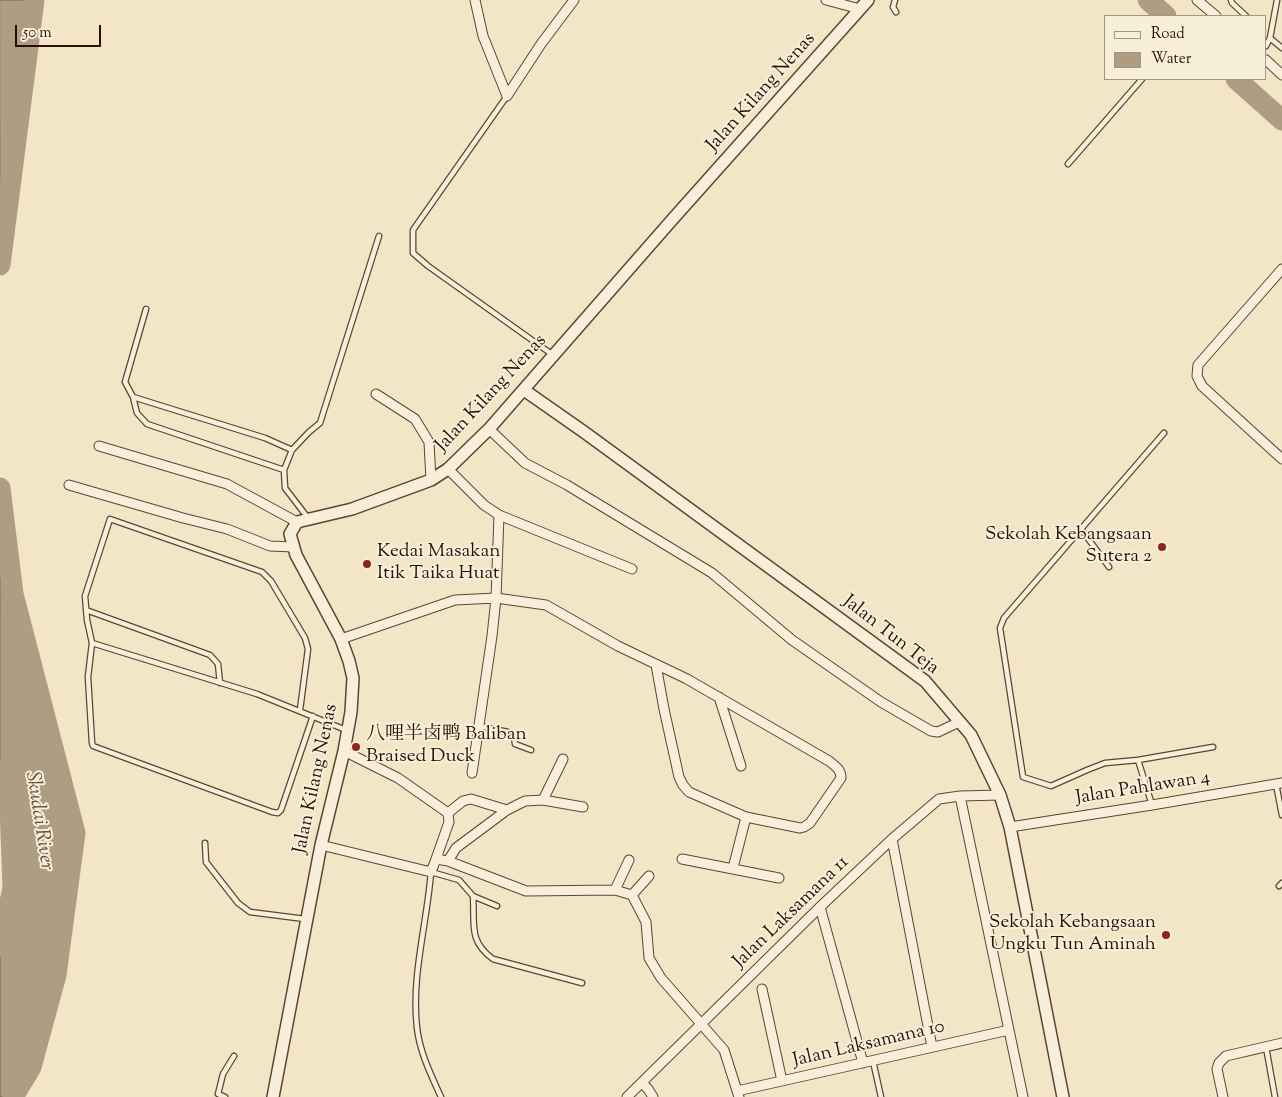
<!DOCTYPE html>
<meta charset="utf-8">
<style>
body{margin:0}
#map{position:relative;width:1282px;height:1097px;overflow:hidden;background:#f2e6c6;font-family:"Sorts Mill Goudy",serif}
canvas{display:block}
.legend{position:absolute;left:1104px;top:15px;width:162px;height:65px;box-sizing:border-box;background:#f7efda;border:1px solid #a59584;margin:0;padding:6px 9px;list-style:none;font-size:15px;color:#2b0f02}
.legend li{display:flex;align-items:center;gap:10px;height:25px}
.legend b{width:25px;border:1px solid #a59584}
.scale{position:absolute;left:15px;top:25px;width:86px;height:22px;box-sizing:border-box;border:2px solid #2b0f02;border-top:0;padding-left:6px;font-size:15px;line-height:18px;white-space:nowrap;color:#2b0f02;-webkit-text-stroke:4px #f7efda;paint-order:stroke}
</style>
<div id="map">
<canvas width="1282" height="1097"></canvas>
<ul class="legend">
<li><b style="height:6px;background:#f7efda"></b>Road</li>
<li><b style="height:14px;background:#ae9d83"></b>Water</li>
</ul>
<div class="scale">50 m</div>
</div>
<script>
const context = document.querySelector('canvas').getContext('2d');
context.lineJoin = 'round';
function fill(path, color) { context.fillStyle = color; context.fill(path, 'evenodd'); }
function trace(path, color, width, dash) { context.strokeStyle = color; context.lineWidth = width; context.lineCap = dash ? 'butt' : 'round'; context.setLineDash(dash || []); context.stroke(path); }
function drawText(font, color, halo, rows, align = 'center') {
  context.font = font + ' "Sorts Mill Goudy","Noto Serif SC",serif'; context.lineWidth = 4; context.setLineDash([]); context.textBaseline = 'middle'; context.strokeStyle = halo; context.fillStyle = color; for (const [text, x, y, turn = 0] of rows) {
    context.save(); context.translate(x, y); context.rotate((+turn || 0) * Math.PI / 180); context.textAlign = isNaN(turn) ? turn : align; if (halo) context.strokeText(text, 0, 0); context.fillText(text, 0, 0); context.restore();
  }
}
const water = new Path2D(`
 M0 0H34L0 265Z
 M0 488 13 594 75 833 56 975 31 1067 13 1097H0V947L13 887 10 806 0 770Z`);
fill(water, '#ae9d83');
trace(water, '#7a644f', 1);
trace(new Path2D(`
 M1148 0 1166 16
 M1236 79 1282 120
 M0 265 34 0
 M0 488 13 594 75 833 56 975 31 1067 13 1097
 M0 770 10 806 13 888 0 947`), '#ae9d83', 21);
const service = new Path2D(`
 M895 0 893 7 896 12
 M1231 0 1232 3 1246 16
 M1270 38 1277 0
 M1266 46 1270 38 1282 48
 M507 96 413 230V253L428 266 553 355
 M1068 164 1142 79
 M146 309 125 382 133 397 265 438 292 450 284 470 285 488 308 518
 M133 397 137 413 147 424 284 470
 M292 450 309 432 320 423 379 236
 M1081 529 1109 567
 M86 610 210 655 218 664 220 683
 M92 643 88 677 92 743 93 746 272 812 278 813 281 810 313 716
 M300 710 308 649 305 638 271 581 262 572 110 519 85 596 87 620 92 643 257 694 346 730
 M479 726 508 732 514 736 515 744 531 750
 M1138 760 1213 747
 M1276 784 1282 815
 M1152 805 1138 760 1105 763 1087 770 1051 786 1023 777 1000 628 1004 618 1164 433
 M205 843 206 862 238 903 250 912 305 919
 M1279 886 1282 883
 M473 896C475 924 468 941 493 959L582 983
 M1266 1047 1275 1097
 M873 1061 881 1097
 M225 1097 218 1094 223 1074 234 1056
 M441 1097C431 1075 420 1053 417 1028 411 976 427 924 431 872L459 880 473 896 497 906`);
const minor = new Path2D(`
 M475 0 483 36 507 96
 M826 0 860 9
 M1197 0 1216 16
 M1266 60 1282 75
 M507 96 541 44 574 0
 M1282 269 1198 365 1197 376 1202 386 1282 459
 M376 394 415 419 429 442 431 480
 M489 429 525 463 567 485 712 573 792 640 881 702 931 731 938 732 959 722
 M99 446 227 484 297 522
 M448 469 484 505 499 515 632 569
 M69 485 183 518 227 529 270 546 294 547
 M341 639 455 600 496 598 546 605 618 646 687 679 829 761C835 766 841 769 841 778L810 823 804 827 800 828 746 817 689 792 683 785 679 777 664 709 656 665
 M719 697 741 766
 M344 751 398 778 448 813 449 822 436 859
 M472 773 492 636 496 598 499 515
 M960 796 1023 1097
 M543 800 563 759
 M448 813 463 801 471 799 507 810
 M1010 827 1152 805 1282 783
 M892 839 932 1047
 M321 845 431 872 436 859 448 861 526 891 615 890 632 895 646 922 649 958 661 978 724 1050 739 1097
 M682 859 779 878
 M448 861 456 848 507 810 525 801 543 800 583 807
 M733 868 746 817
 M615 890 629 860
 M632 895 649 876
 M820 907 863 1063
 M762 989 782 1081
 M642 1083 648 1089 653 1097
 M737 1091 1009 1030
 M627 1097 820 907 892 839 939 799 960 796 1000 795
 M1223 1097 1217 1069 1219 1063 1226 1056 1282 1043`);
const tertiary = new Path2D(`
 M524 390 584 432 925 681 971 735 1000 795 1010 827 1063 1097
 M273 1097 321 845 344 751 351 712 353 678 349 661 341 639 296 555 290 534 297 522 352 509 431 480 448 469 489 429 671 221 868 0`);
trace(service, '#5d4533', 7);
trace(minor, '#5d4533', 11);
trace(tertiary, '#5d4533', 14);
trace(service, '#f7efda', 4.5);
trace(minor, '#f7efda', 9);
trace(tertiary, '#f7efda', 11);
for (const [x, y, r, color] of [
 [1162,547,5,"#8f2418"],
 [367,564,5,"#8f2418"],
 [356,747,5,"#8f2418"],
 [1166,935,5,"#8f2418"]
]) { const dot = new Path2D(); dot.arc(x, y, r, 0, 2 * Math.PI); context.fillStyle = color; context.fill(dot); trace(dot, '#f7efda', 2); }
drawText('19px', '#2b0f02', '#f7efda', [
 ["Jalan Kilang Nenas",762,93,-48],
 ["Jalan Kilang Nenas",492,394,-47],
 ["Jalan Tun Teja",890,636,38],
 ["Jalan Kilang Nenas",317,779,-78],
 ["Jalan Pahlawan 4",1143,789,-9],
 ["Jalan Laksamana 11",792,913,-44],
 ["Jalan Laksamana 10",869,1045,-13]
]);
drawText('19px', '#2b0f02', '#f7efda', [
 ["Sekolah Kebangsaan",1152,536],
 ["Sutera 2",1152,558],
 ["Kedai Masakan",377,553,"left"],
 ["Itik Taika Huat",377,575,"left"],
 ["八哩半卤鸭 Baliban",366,736,"left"],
 ["Braised Duck",366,758,"left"],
 ["Sekolah Kebangsaan",1156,924],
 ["Ungku Tun Aminah",1156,946]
], 'right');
drawText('italic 20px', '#664f3c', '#f7efda', [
 ["Skudai River",38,821,81]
]);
</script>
